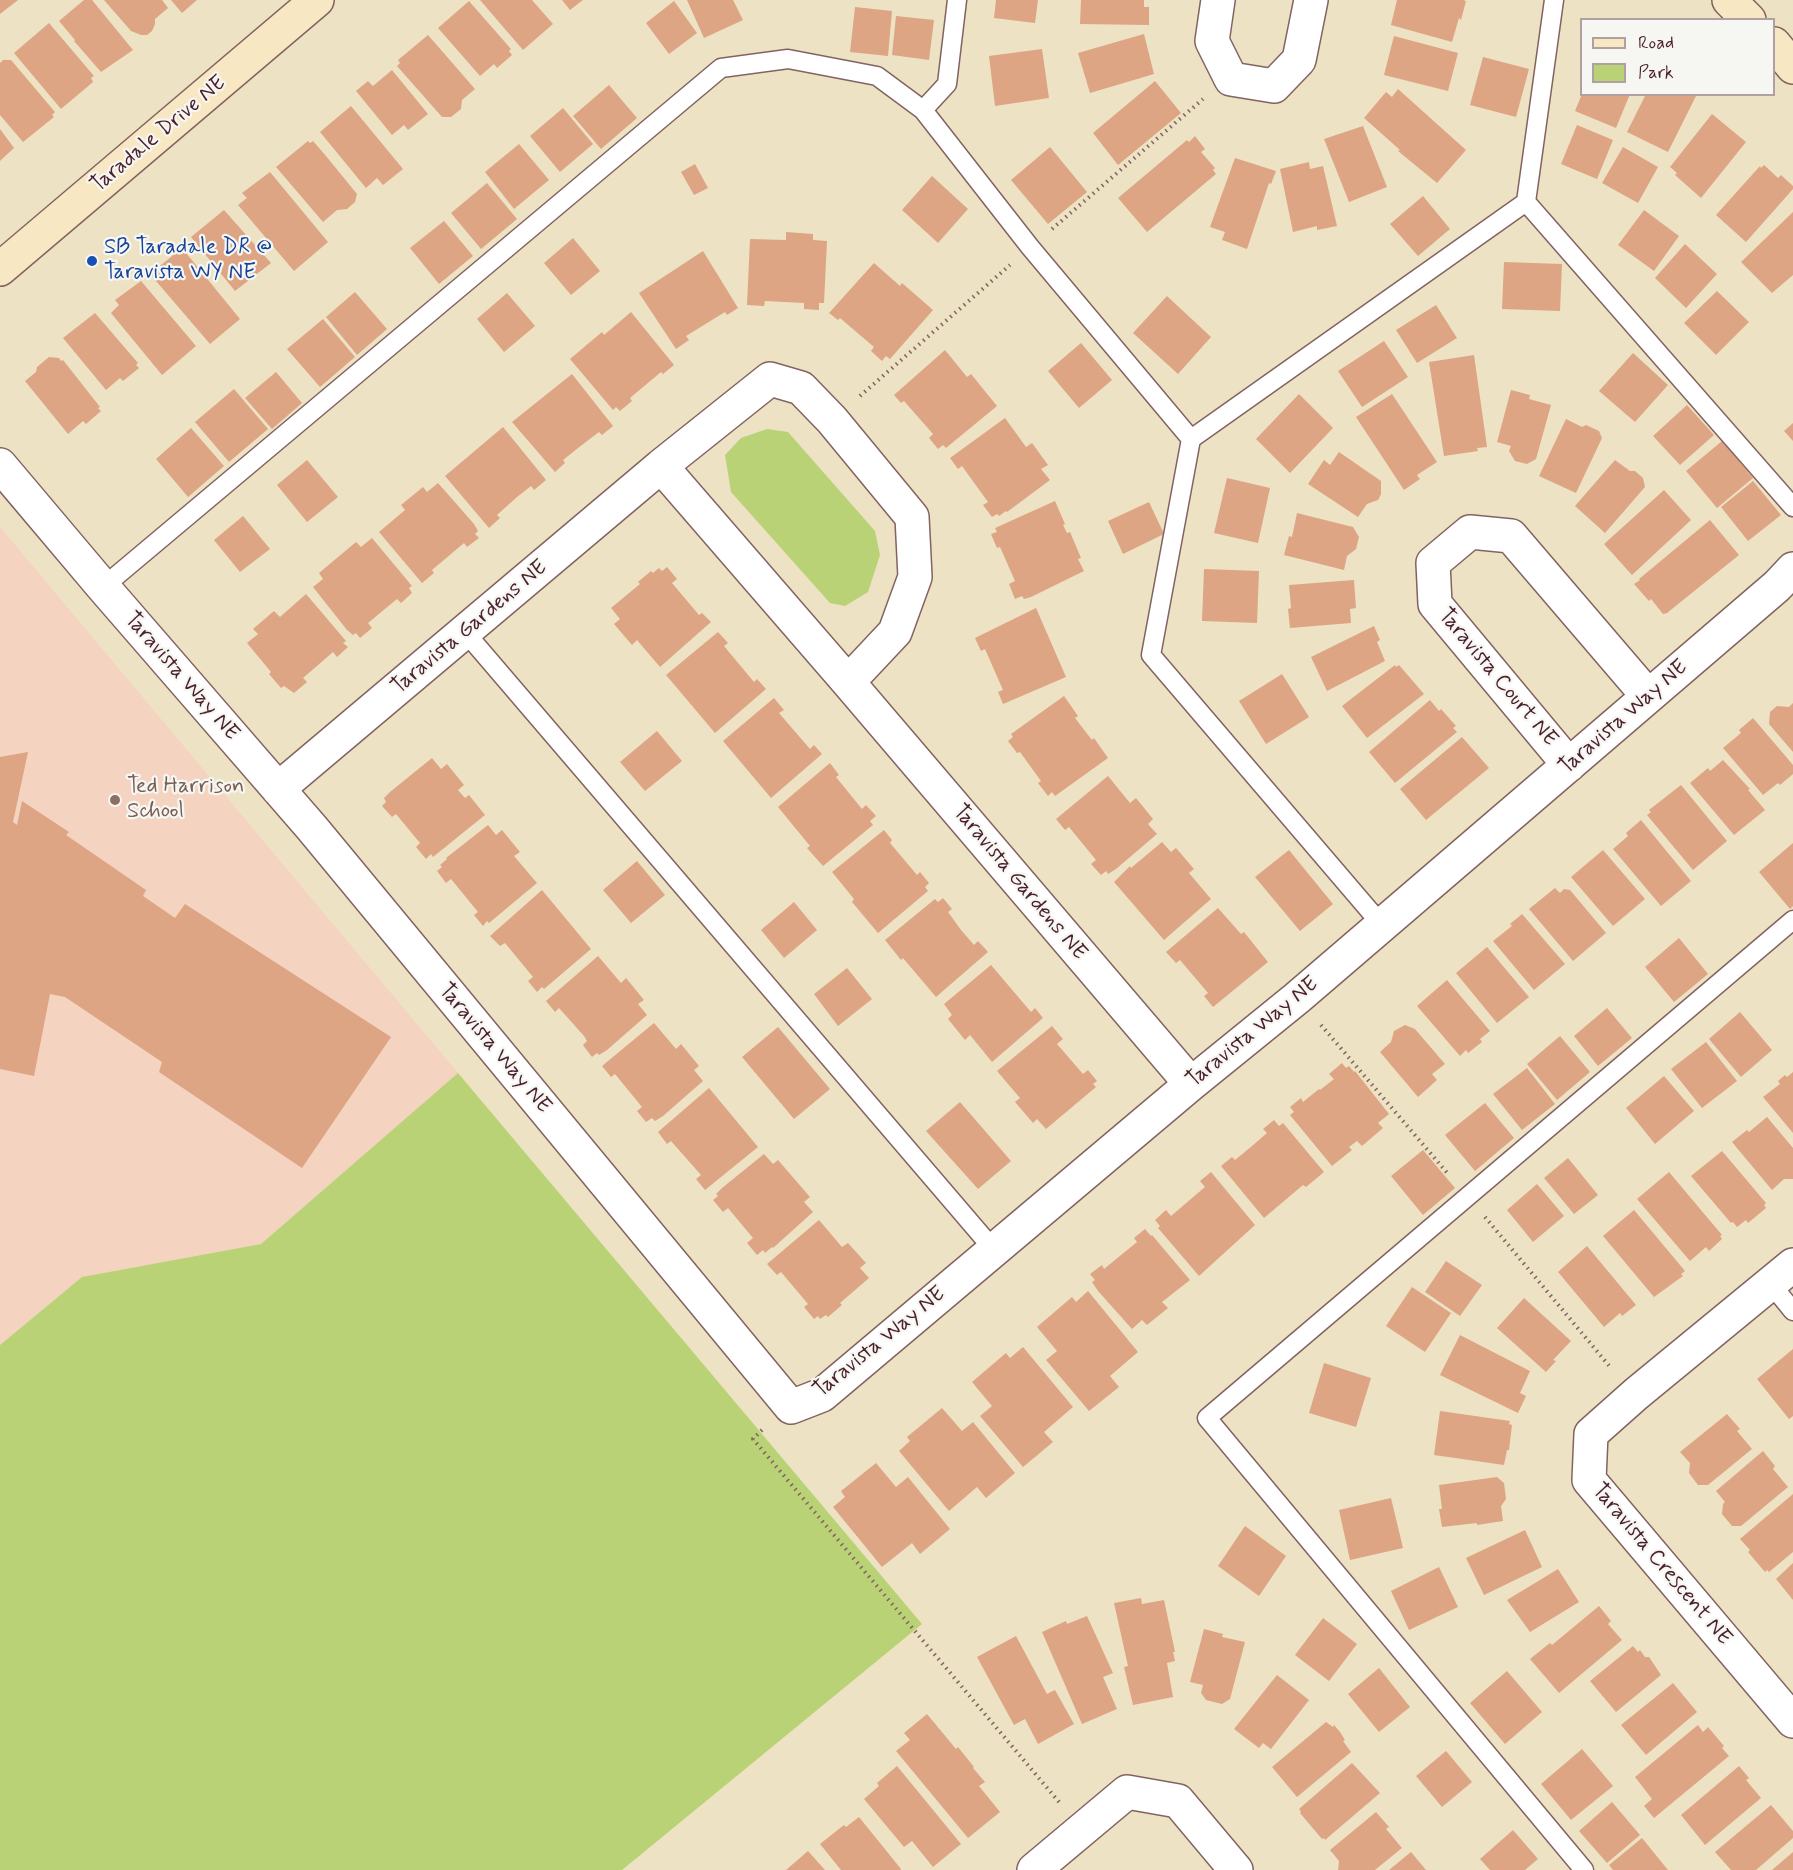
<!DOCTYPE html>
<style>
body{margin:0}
#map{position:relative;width:1793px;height:1870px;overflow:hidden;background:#ede2c4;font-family:Mynerve,sans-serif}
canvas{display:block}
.legend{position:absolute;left:1580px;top:18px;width:195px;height:78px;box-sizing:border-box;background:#f6f6f2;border:2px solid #b1a0a2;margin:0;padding:8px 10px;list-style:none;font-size:18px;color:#4a1f2b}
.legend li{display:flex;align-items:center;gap:12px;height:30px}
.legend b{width:30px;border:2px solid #b1a0a2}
</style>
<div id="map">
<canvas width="1793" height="1870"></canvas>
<ul class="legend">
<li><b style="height:8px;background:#f7e8c3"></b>Road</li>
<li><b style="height:16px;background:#bad276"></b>Park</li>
</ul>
</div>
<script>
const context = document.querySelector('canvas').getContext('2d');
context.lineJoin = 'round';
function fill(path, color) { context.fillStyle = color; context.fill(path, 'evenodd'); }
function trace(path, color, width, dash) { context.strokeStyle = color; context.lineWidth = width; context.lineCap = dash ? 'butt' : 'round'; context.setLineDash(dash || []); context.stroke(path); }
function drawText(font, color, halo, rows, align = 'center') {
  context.font = font + ' Mynerve,sans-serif'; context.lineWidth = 4.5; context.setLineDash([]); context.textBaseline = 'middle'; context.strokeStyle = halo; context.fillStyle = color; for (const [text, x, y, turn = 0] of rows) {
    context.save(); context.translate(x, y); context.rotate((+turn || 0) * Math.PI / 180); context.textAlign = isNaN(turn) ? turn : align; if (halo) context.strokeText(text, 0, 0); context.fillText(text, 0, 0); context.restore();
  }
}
fill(new Path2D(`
 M0 527 458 1073 261 1244 82 1277 0 1345Z`), '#f4d3c0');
fill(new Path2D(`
 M767 429 788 432 875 531 880 555 868 592 845 606 830 603 731 492 725 455 741 438Z
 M458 1073 922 1624 622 1870H0V1345L82 1277 261 1244Z`), '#bad276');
fill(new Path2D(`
 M0 0H18L0 14Z
 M84 0H92L133 50 101 72 74 41 75 40 59 21Z
 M104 0H162L168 8 155 19V24L152 31 147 35H141L131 31Z
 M171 0H197L182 13Z
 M480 0H532L553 24 523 50Z
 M562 0H583L570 10Z
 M687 0H733L743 20 704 38Z
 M996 0H1038L1035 23 994 18Z
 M1081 0H1144V7H1149V25L1080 24Z
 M1397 0H1463L1466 1 1461 20 1459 18 1452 42 1391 25Z
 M469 1 511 49 509 51 512 55 497 68 494 64 480 76 438 28Z
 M674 1 697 33 669 54 646 23Z
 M855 7 892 11 888 56 850 52Z
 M896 16 934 20 929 60 892 55Z
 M49 23 94 76 91 78 93 82 61 109 14 53Z
 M1144 34 1154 74 1090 93 1078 53Z
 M428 35 475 89 462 100 461 109 451 117H442L397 66 400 63 398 60Z
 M1394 36 1458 53 1448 91 1384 75Z
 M1042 49 1049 98 995 106 989 56Z
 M1483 57 1529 69 1516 117 1470 105Z
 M3 60H11L55 112 52 115 54 117 23 142 0 115V63Z
 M392 70 428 114 408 130 404 125 392 135 356 91 368 81 373 86Z
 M1155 81 1181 113 1118 165 1093 133Z
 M609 85 637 118 601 149 573 116Z
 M1398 89 1466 150 1437 183 1398 151 1400 150 1364 118 1386 92 1392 97Z
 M1582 94H1630L1616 128 1575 111Z
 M1646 94H1697L1668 152 1627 132Z
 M351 106 403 169 383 185 377 178 366 188 320 132Z
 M563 108 593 144 560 172 530 136Z
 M1712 114 1746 142 1701 198 1675 175 1677 173 1670 167Z
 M1577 125 1613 140 1597 179 1561 164Z
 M1363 126 1387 187 1349 202 1324 139Z
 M0 129 14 148 0 161Z
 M1195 136 1205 149 1201 152 1215 168 1213 170 1216 174 1147 232 1118 198 1187 140 1189 142Z
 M308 141 310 143 313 141 326 156 357 194 355 202 347 209 337 210 323 222 276 167Z
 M519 144 549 180 514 209 485 172Z
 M1050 147 1087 192 1048 224 1011 180Z
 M1623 147 1658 167 1638 203 1602 183Z
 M1235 158 1276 171 1271 184 1269 183 1247 249 1222 240 1225 232 1210 227Z
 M1309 162 1310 169 1323 166 1337 226 1317 230V226L1293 232 1280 169Z
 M695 164 708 188 694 195 681 172Z
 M1764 165 1778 178 1781 175 1793 186V189L1746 242 1716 215 1760 166 1761 168Z
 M270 172 328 242 294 271 238 205 247 198 242 193Z
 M932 176 968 209 938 243 902 210Z
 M487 183 517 219 481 249 451 213Z
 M1423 196 1450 229 1418 256 1390 224Z
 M224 210 271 263 235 291 191 237Z
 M1644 210 1679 236 1654 271 1618 245Z
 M1793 212V275L1772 293 1741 262Z
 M444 221 473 256 439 284 410 248Z
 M786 232 813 234V240L827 241 824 303H819V310L804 309V303L765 301 764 306 747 305 750 239 786 240Z
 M573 238 600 271 571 295 544 263Z
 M1685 244 1717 274 1686 308 1655 278Z
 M182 248 240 319 210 344 150 274Z
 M703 251 738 308 727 315 725 312 686 336 689 340 676 349 639 293Z
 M1504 262 1562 264 1560 311 1502 309Z
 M874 263 900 286 902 283 933 310 890 359 886 356 882 361 871 351 874 347 840 318 838 320 829 313Z
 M141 281 196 346 162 375 111 313 119 305 115 300Z
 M1717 291 1749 322 1716 355 1684 323Z
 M355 292 387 329 357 355 326 317Z
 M507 293 535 326 504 352 477 319Z
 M1167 296 1211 337 1178 374 1133 333Z
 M1436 305 1457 338 1417 363 1396 330Z
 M631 312 674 365 663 374 661 372 630 398 632 401 620 411 616 407 613 410 570 359 602 332 604 335Z
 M95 313 138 363 136 365 139 368 123 381 120 378 106 390 63 338Z
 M323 319 355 357 320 387 287 349Z
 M1384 341 1408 377 1362 407 1338 371Z
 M1081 343 1112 380 1079 408 1048 371Z
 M945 350 967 377 971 374 997 406 946 448 943 445 938 449 929 438 933 434 904 401 901 403 894 395Z
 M1633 353 1668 385 1635 422 1599 391Z
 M1474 355 1487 447 1477 448 1478 451 1444 456 1429 362Z
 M49 357 59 358 61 361 63 360 100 407 98 408 101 411 86 424 83 421 68 434 25 381 36 372 37 367Z
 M276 372 302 403 272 429 245 398Z
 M572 374 613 426 602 435 599 432 578 448 563 460 565 463 555 472 512 422Z
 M234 389 268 429 229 462 195 422Z
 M1511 390 1530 395 1529 399 1551 405 1536 459 1527 464 1515 461 1509 451 1511 446 1497 442Z
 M1299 394 1333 428 1290 473 1256 439Z
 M1392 394 1437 462 1417 475 1420 479 1404 490 1356 417Z
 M1687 405 1714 435 1680 465 1653 436Z
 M1005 418 1026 447 1032 443 1048 465 1041 469 1050 480 1007 512 1006 511 999 516 997 514 992 517 983 505 988 502 962 466 958 469 950 458Z
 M1566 419 1582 427 1586 425 1599 431 1602 438 1576 493 1539 476Z
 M1793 423V441L1784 431Z
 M503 427 546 480 534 490 531 486 517 497 497 515 500 518 489 528 445 476Z
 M191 428 224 466 188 497 156 459Z
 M1722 441 1753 478 1717 508 1686 471Z
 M1339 452 1381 481V494L1378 500 1367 504 1358 517 1308 484 1324 460 1330 465Z
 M307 460 338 497 307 522 277 485Z
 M1615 460 1630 471H1635L1643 478 1645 487 1605 533 1575 506Z
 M1227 478 1270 488 1258 543 1214 533Z
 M1753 481 1781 515 1748 541 1721 507Z
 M438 483 474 524 478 531 475 534 479 538 467 547 464 543 432 570 434 573 422 583 379 532 405 510 401 505 423 487 427 492Z
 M1664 490 1691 520 1632 575 1604 544Z
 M1055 501 1065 524 1063 525 1067 533 1070 532 1081 558 1078 559 1084 571 1031 597 1024 599 1022 596 1015 599 1009 584 1015 581 1000 547 997 548 991 534 997 532 995 528Z
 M1149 502 1164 534 1123 554 1108 521Z
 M1297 513 1353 527 1359 537 1356 549 1347 556 1344 570 1284 555 1289 536 1292 537Z
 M243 516 270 549 240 572 214 540Z
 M1710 520 1739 555 1667 613 1663 614 1651 599 1649 601 1634 584 1640 580 1639 579Z
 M372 538 412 586 409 588 412 593 401 603 397 599 368 623 372 628 360 638 356 633 353 635 347 630 313 587 323 579 319 573 356 542 361 547Z
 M667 567 677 579 672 583 699 615 702 613 711 622 660 667 637 640 632 645 614 624 620 619 611 608 640 584 638 582 651 571 653 573 659 568 662 571Z
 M1204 569 1259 571 1257 623 1202 621Z
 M1354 580 1356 608 1350 609 1351 623 1290 628 1288 609 1291 608 1289 585Z
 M306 594 346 641 343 643 348 647 337 657 333 652 303 678 307 682 294 693 284 686 281 688 269 674 271 672 247 643 258 634 253 629 274 611 280 617Z
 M1036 608 1066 677 1003 704 998 692 1003 690 985 649 981 651 975 638Z
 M1374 626 1380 640 1377 642 1385 661 1327 691 1311 657Z
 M718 632 728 643 724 646 754 682 757 679 766 689 715 733 666 675Z
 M1395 665 1396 667 1399 665 1424 694 1367 738 1342 706Z
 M1282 674 1309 717 1266 744 1239 701Z
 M1064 696 1078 716 1075 718 1092 740 1094 738 1108 758 1055 796 1052 792 1048 796 1038 783 1041 781 1020 752 1017 753 1008 741 1013 737 1011 734Z
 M774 698 784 710 779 713 810 749 814 745 822 754 771 798 723 741Z
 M1430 700 1439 711 1441 709 1456 726 1453 728 1457 732 1395 783 1369 752Z
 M1793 703V752L1769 724 1770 712 1777 706 1789 707Z
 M1753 718 1793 765V774L1780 785 1778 783 1763 795 1723 748 1741 733 1739 730Z
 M657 731 682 761 645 791 620 762Z
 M1462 737 1489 768 1426 820 1400 789Z
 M28 752 13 822 17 825 22 801 69 832 66 835 146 890 143 896 175 918 185 904 391 1037 302 1168 159 1072 162 1062 65 997 50 994 34 1076 0 1069V757Z
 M432 758 441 769 447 764 464 785 458 790 465 798 469 795 485 815 433 857 431 854 426 859 416 847 420 843 396 814 392 817 382 806 386 802 384 798 390 792Z
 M1723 760 1750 789 1748 790 1765 810 1734 835 1690 783 1708 768 1710 771Z
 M830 763 839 775 836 777 862 809 866 805 876 816 870 821 873 825 823 866 807 848 810 846 778 807Z
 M1108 776 1130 803 1136 798 1153 819 1148 824 1157 834 1116 869 1108 874 1106 871 1101 875 1091 864 1096 860 1069 827 1065 830 1056 819Z
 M1681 785 1727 841 1693 870 1647 815 1651 812 1649 810Z
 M1641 820 1691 881 1661 906 1613 849 1628 836 1626 833Z
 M488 825 496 835 502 830 520 852 514 856 537 883 489 923 487 921 483 926 474 915 478 912 451 879 446 883 437 871 442 867 440 865 447 859 446 858Z
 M884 830 892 840 890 843 917 875 920 872 929 883 925 887 928 891 878 933 852 902 854 899 832 872Z
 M1162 842 1171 852 1176 848 1194 869 1189 873 1211 899 1164 940 1114 882 1130 866 1131 868Z
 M1793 843V906L1790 909 1759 872Z
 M1289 850 1333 904 1300 931 1255 877Z
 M1603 850 1645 899 1613 926 1571 877Z
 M637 861 665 895 631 923 603 890Z
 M1555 888 1560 893 1564 889 1570 890 1606 933 1573 961 1529 909Z
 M542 890 591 949 544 989 542 987 537 992 528 981 533 977 505 943 500 946 490 936Z
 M943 898 952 909 948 912 961 930 974 945 978 941 988 952 936 997 903 958 901 960 885 940 935 899 938 902Z
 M794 902 817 930 784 958 761 930Z
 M1218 908 1241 934 1244 932 1268 962 1213 1007 1204 996 1208 993 1180 960 1176 963 1166 952Z
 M1522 914 1565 964 1534 990 1493 941 1512 926 1510 924Z
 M1679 938 1708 974 1674 1002 1645 967Z
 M1487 947 1529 997 1497 1023 1456 973Z
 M598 956 621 983 626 978 644 1000 638 1004 647 1015 607 1050 599 1055 597 1053 592 1057 583 1045 587 1041 584 1036 559 1008 555 1012 546 1001Z
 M991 965 1031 1012 1035 1008 1043 1018 992 1062 970 1035 965 1040 948 1019 952 1015 944 1004Z
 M847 968 872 999 838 1026 814 994Z
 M1447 980 1490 1031 1480 1039 1482 1042 1468 1053 1466 1050 1460 1056 1417 1006Z
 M1607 1008 1632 1038 1598 1066 1574 1036Z
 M1740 1012 1772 1050 1741 1077 1709 1039Z
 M654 1023 676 1049 681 1044 699 1066 694 1070 703 1081 663 1116 655 1121 652 1118 646 1122 637 1111 642 1107 615 1074 611 1077 602 1066Z
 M1405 1025 1415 1029 1445 1064 1432 1074 1437 1080 1418 1097 1380 1052 1391 1042 1394 1031Z
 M1052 1026 1063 1039 1057 1044 1083 1074 1088 1070 1097 1081 1093 1084 1096 1087 1046 1129 1037 1119 1033 1123 1015 1102 1020 1098 997 1071Z
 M778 1027 830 1089 794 1119 742 1057Z
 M1560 1036 1590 1072 1557 1100 1527 1064Z
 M1706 1042 1737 1081 1702 1108 1671 1069Z
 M1342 1063 1346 1068 1349 1066 1354 1072 1355 1071 1389 1114 1378 1123 1383 1128 1362 1146 1357 1141 1349 1147 1352 1150 1332 1166 1290 1115 1294 1112 1290 1107 1301 1098 1303 1102 1319 1089 1320 1090 1334 1079 1329 1074Z
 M1527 1068 1555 1104 1522 1130 1493 1094Z
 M1793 1072V1133L1763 1097 1780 1084 1778 1081 1785 1075 1787 1077Z
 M1664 1076 1694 1111 1655 1144 1626 1108Z
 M709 1088 758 1147 705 1190 696 1179 701 1175 671 1141 667 1144 658 1132Z
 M960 1102 1011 1161 978 1189 926 1131Z
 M1485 1103 1514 1138 1475 1171 1445 1135Z
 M1767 1117 1793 1148V1179H1784L1772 1190 1732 1142 1747 1130 1749 1132Z
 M1274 1120 1279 1126 1283 1123 1324 1172 1306 1187 1303 1185 1264 1218 1221 1166 1232 1157 1235 1160 1252 1146 1267 1133 1263 1129Z
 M1423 1150 1455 1188 1423 1215 1391 1176Z
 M1722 1151 1766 1203 1764 1205 1766 1208 1748 1223 1746 1220 1737 1227 1733 1222 1731 1223 1691 1176Z
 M764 1154 773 1164 778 1160 810 1197 804 1202 813 1212 773 1248 772 1247 765 1253 763 1250 757 1255 747 1243 753 1238 728 1208 723 1212 713 1200 718 1196 716 1194 722 1188Z
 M1568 1158 1598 1195 1574 1214 1544 1178Z
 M1211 1172 1255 1225 1199 1276 1158 1228 1160 1226 1155 1220 1166 1210 1171 1216 1205 1187 1200 1181Z
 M1669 1172 1722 1235 1720 1236 1722 1239 1709 1251 1706 1247 1690 1261 1637 1199Z
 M1537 1184 1564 1216 1533 1242 1507 1210Z
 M1634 1210 1685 1271 1681 1274 1683 1276 1654 1297 1603 1236Z
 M819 1220 842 1247 848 1243 866 1263 860 1268 869 1278 840 1303 842 1305 828 1317 826 1315 820 1319 818 1316 814 1319 804 1307 808 1304 781 1272 777 1275 767 1264Z
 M1145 1229 1151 1236 1152 1235 1190 1280 1162 1302 1168 1308 1147 1325 1142 1320 1132 1329 1098 1291 1092 1282 1095 1280 1090 1274 1102 1265 1104 1269 1137 1242 1134 1238Z
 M1587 1246 1636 1305 1622 1316 1620 1313 1604 1327 1558 1272Z
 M1446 1261 1482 1285 1460 1316 1425 1292Z
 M1412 1287 1451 1313 1425 1352 1386 1326Z
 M1088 1291 1138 1352 1110 1376 1119 1387 1089 1411 1046 1360 1057 1351 1037 1327 1072 1297 1076 1302Z
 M1524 1298 1571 1341 1553 1360 1556 1361 1546 1372 1497 1328Z
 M1460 1335 1530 1371 1520 1393 1526 1396 1518 1413 1440 1375Z
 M1023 1347 1073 1407 1044 1432 1053 1442 1023 1467 980 1416 992 1406 972 1382 1006 1353 1010 1358Z
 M1793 1349V1416L1789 1419 1757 1379Z
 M1324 1363 1371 1378 1356 1427 1309 1413Z
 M942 1408 962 1431 973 1422 1015 1473 986 1498 977 1487 949 1511 899 1451 910 1441 907 1437Z
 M1440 1411 1510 1421 1509 1424 1512 1425 1509 1450H1507L1504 1465 1434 1455Z
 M1727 1414 1740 1429 1737 1431 1752 1449 1708 1485H1698L1689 1473 1690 1463 1680 1452Z
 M1763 1451 1775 1466 1773 1469 1788 1487 1741 1526H1732L1722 1514 1723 1504 1725 1502 1716 1491Z
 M876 1463 896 1487 908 1477 950 1529 920 1554 912 1543 882 1567 833 1507 845 1497 841 1491Z
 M1497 1477 1504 1483 1506 1499 1501 1506 1503 1521 1477 1525V1523L1442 1527 1439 1509H1442L1439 1485Z
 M1793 1494V1552L1769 1572 1767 1570 1765 1572 1748 1552 1750 1550 1740 1539Z
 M1391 1498 1403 1548 1350 1560 1339 1510Z
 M1245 1526 1286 1556 1259 1596 1218 1566Z
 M1525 1530 1542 1567 1484 1595 1466 1558Z
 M1793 1563V1600L1776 1579Z
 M1439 1567 1458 1607 1409 1630 1391 1591Z
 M1558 1569 1579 1602 1530 1632 1507 1600Z
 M1141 1598 1142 1604 1164 1600 1175 1652H1173L1175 1661 1167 1663 1173 1697 1133 1705 1124 1667 1128 1666 1114 1603Z
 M1599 1606 1611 1621 1608 1624 1622 1640 1559 1693 1530 1659 1550 1643 1552 1645Z
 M1087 1616 1113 1673 1103 1677 1117 1709 1082 1724 1042 1632 1066 1621 1067 1624Z
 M1323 1618 1357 1644 1329 1681 1295 1655Z
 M1204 1629 1223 1634 1222 1637 1245 1642 1230 1699 1222 1704 1206 1700 1201 1693 1203 1685 1190 1682Z
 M1016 1636 1047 1694 1055 1690 1074 1724 1038 1744 1025 1719 1014 1725 977 1657Z
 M1633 1646 1638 1652 1640 1650 1645 1657H1649L1661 1675 1616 1712 1590 1681Z
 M1379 1668 1410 1707 1379 1732 1348 1694Z
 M1507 1671 1542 1712 1505 1744 1470 1703Z
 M1277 1675 1309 1700 1271 1749 1263 1743 1259 1748 1234 1729Z
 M1673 1683 1697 1712 1646 1755 1621 1725Z
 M927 1714 956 1749 958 1747 974 1767 973 1768 985 1782 979 1786 1000 1812 968 1838 896 1751 910 1740 904 1733Z
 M1326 1722 1333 1727 1334 1725 1340 1732 1345 1740 1343 1741 1351 1752 1297 1797 1272 1767Z
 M1698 1725 1703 1732 1708 1727 1724 1746 1722 1748 1729 1756 1654 1818 1644 1806 1652 1799 1635 1777Z
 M1582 1749 1613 1786 1571 1820 1541 1784Z
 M1446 1751 1472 1782 1442 1807 1416 1776Z
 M1352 1763 1380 1793 1325 1840 1324 1838 1322 1839 1300 1813 1301 1812 1299 1809Z
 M897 1766 961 1844 933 1867 912 1841 904 1847 864 1799 879 1786 877 1783Z
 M1739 1766 1749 1778 1746 1780 1761 1798 1705 1845 1681 1815Z
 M1612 1802 1640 1835 1607 1863 1579 1831Z
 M1771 1805 1793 1831V1838L1756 1870H1731L1715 1852Z
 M1376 1812 1389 1827 1386 1829 1402 1848 1375 1870H1338L1339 1861 1330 1850Z
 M859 1817 901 1869 900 1870H841L820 1844 844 1825 846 1827Z
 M1513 1830 1538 1859 1525 1870H1490L1480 1859Z
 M1642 1838 1668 1870H1613L1609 1865Z
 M808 1851 825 1870H786Z
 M1411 1852 1426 1870H1389Z
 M1793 1852V1870H1772Z`), '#dda583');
const lane = new Path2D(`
 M957 0 947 84 923 110 1030 247 1191 439
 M1526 202 1554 0
 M103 587 721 68 788 59 877 76 923 110
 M465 632 994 1250
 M1381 924 1151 655 1191 439 1526 202 1793 507
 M1771 1284 1793 1311
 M1584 1870 1207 1418 1793 920`);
const street = new Path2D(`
 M1218 0 1212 41 1231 79 1274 86 1299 60 1311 0
 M0 465 103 587 312 828 791 1407 822 1395 1191 1084 1297 998 1777 586 1793 569
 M661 466 770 379 801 388 832 420 912 517 915 577 895 632 848 682
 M1569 765 1435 604 1433 563 1470 532 1511 536 1648 696
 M278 789 661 466 848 682 1191 1084
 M1793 1265 1636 1394 1591 1434 1589 1480 1793 1721
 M1034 1870 1127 1792 1178 1801 1236 1870`);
const secondary = new Path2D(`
 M1729 0 1749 20
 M1774 44 1793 67
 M0 269 317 0`);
trace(lane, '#836361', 21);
trace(street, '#836361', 36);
trace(secondary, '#836361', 36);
trace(new Path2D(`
 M1052 229 1203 99
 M860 396 1010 265
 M1321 1025 1449 1175
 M1485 1217 1611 1368
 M762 1430 753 1439 1059 1802`), '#836361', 4, [1.5, 4.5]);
trace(lane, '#fff', 18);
trace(street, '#fff', 33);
trace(secondary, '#f7e8c3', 33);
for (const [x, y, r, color] of [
 [92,261,6,"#1a4fb4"],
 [115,800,6,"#8d6e63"]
]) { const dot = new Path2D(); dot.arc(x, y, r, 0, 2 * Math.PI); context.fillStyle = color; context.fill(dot); trace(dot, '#f6f6f2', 2); }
drawText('22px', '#4a1f2b', '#f6f6f2', [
 ["Taradale Drive NE",159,135,-40],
 ["Taravista Gardens NE",470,628,-40],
 ["Taravista Way NE",181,677,49],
 ["Taravista Court NE",1497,678,50],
 ["Taravista Way NE",1624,718,-41],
 ["Taravista Gardens NE",1019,883,50],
 ["Taravista Way NE",1253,1033,-39],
 ["Taravista Way NE",494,1049,50],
 ["Taravista Way NE",880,1343,-39],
 ["Taravista Crescent NE",1661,1565,50]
]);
drawText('22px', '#164399', '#f6f6f2', [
 ["SB Taradale DR @",104,248],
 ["Taravista WY NE",104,273]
], 'left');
drawText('22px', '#785e54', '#f6f6f2', [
 ["Ted Harrison",127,787],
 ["School",127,812]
], 'left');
</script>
